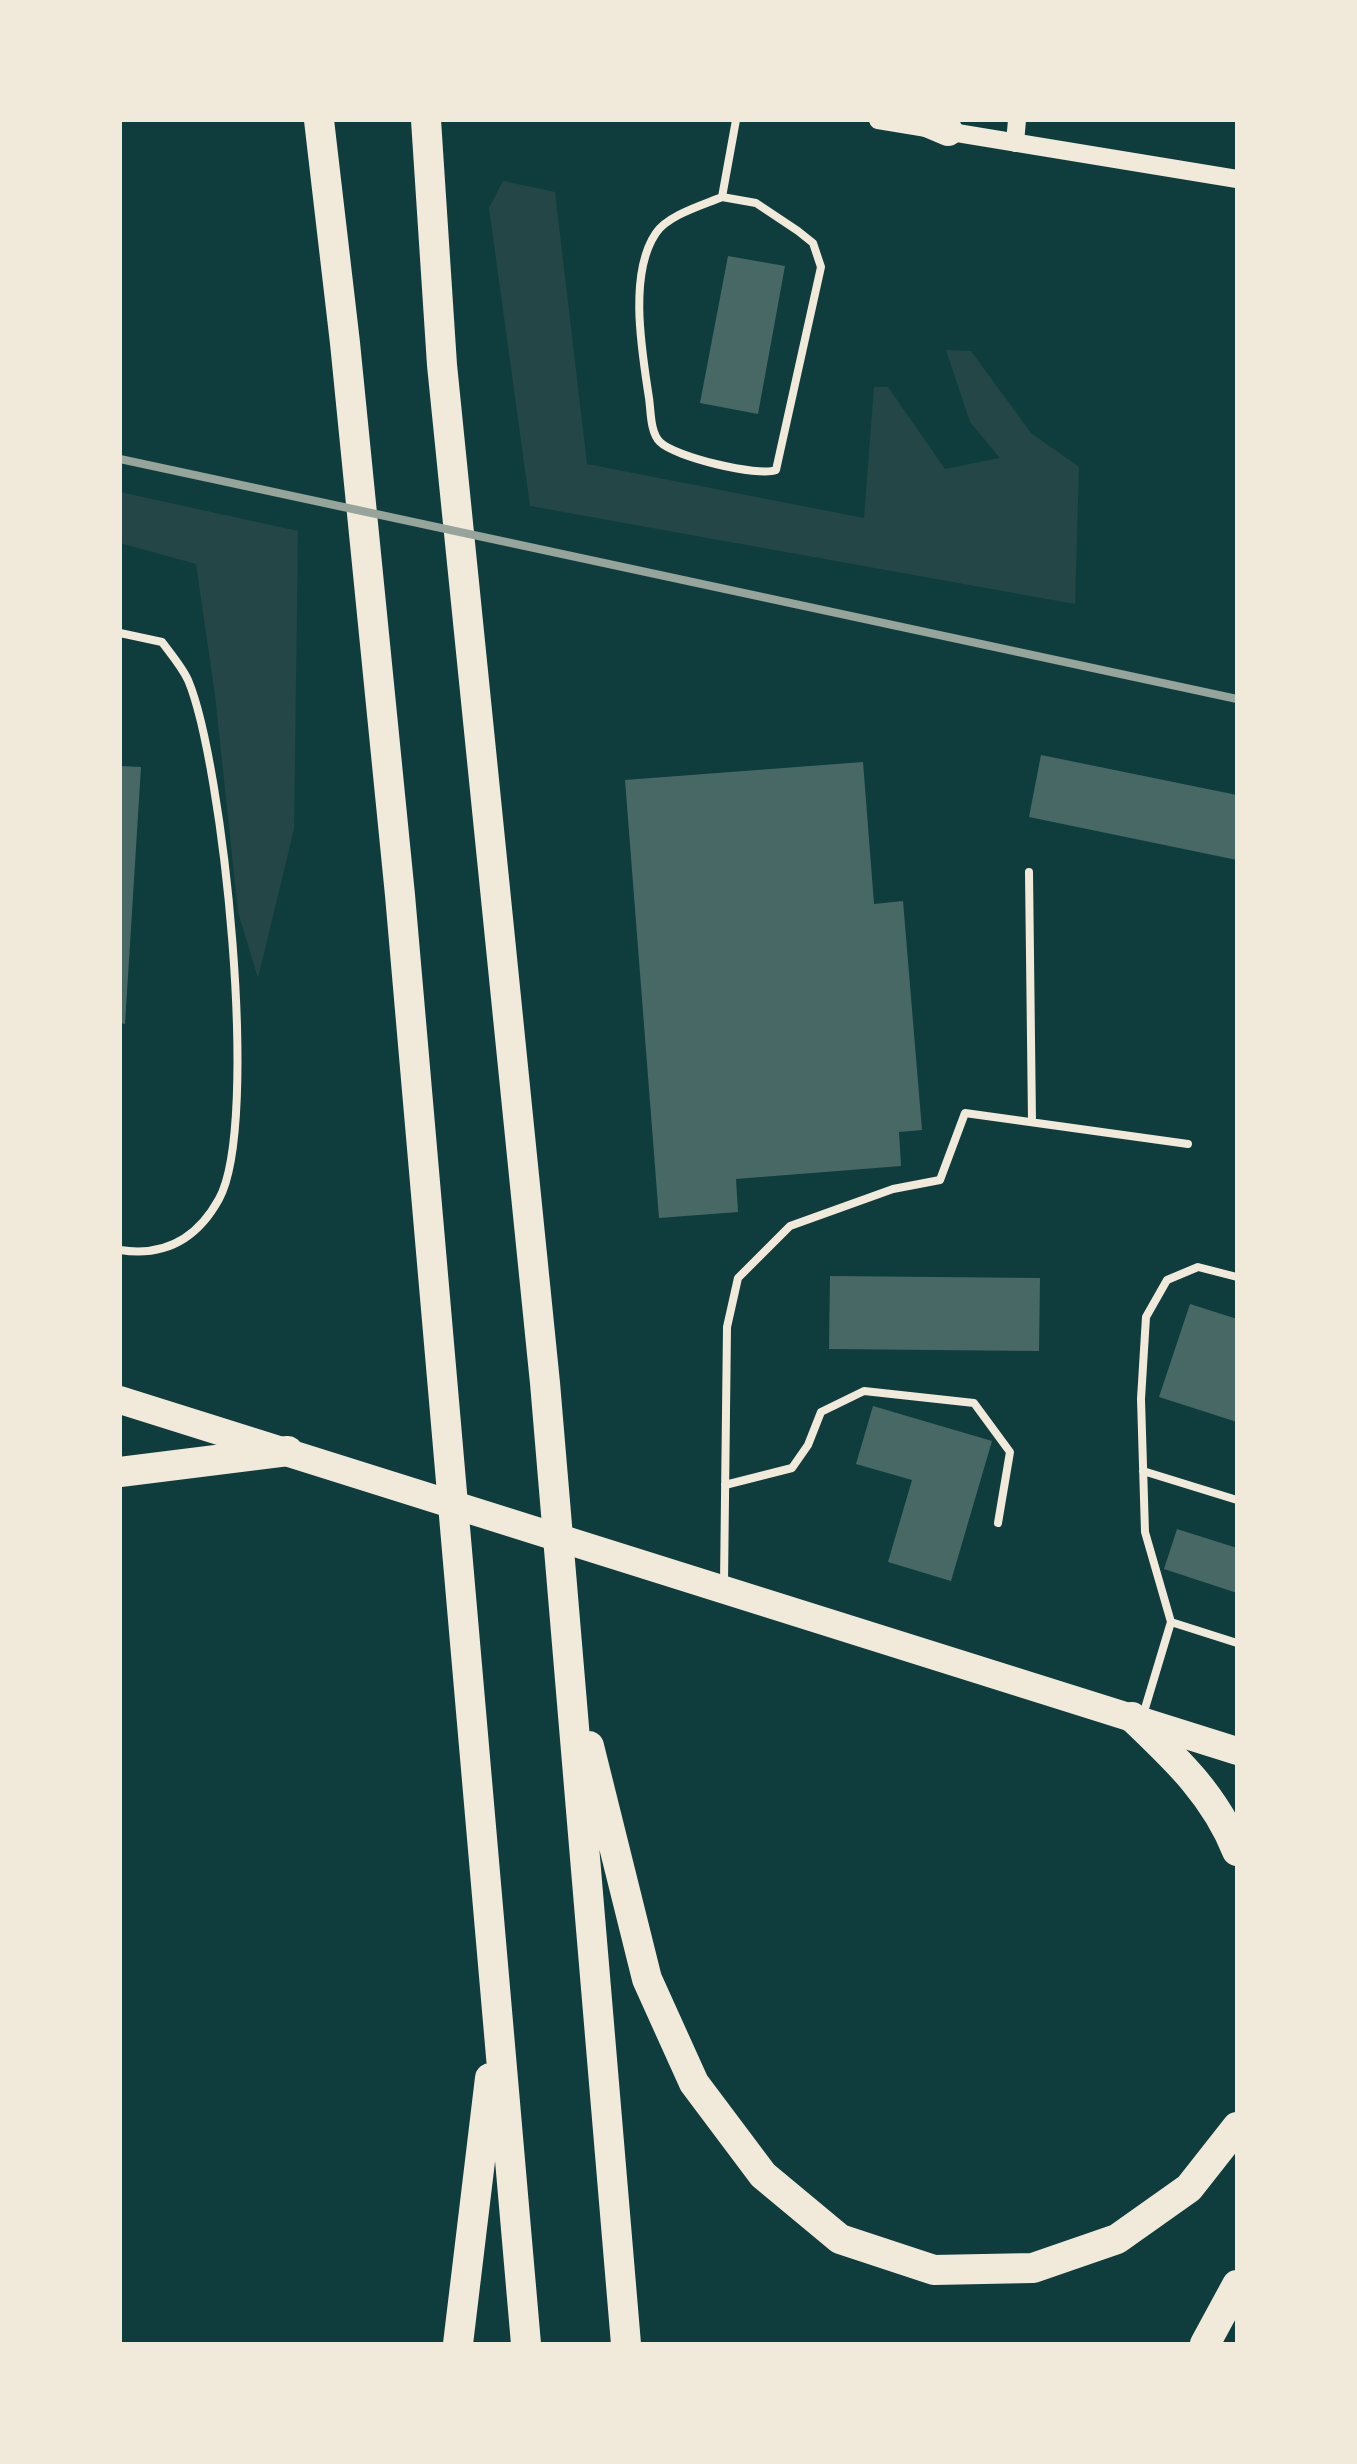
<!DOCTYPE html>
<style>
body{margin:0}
#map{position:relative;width:1357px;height:2464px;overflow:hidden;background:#0f3d3e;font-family:Helvetica,sans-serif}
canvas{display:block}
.frame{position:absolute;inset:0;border:122px solid #f1e9da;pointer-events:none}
</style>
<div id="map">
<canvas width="1357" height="2464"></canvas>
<div class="frame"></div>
</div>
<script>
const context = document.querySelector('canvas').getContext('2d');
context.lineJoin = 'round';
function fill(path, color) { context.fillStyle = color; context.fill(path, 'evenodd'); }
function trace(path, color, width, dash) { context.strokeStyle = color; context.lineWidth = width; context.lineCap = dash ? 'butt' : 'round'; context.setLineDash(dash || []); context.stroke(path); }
fill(new Path2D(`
 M503 181 555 192 587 464 864 518 874 387H888L945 469 1000 458 970 422 946 350 971 351 1031 433 1079 467 1075 604 530 506 489 208Z
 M120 492 298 531 294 829 258 978 238 912 215 695 196 564 120 543Z`), '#244646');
fill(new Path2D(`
 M728 256 785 266 758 414 700 403Z
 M1041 755 1237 795V860L1029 817Z
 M863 762 874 904 903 901 922 1130 899 1132 901 1166 736 1179 738 1212 659 1218 625 780Z
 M120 766 141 767 125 1024 120 1023Z
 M830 1276 1040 1278 1039 1351 829 1349Z
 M1190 1304 1237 1319V1422L1159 1397Z
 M873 1406 992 1441 951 1581 888 1562 912 1480 856 1464Z
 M1177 1529 1237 1548V1593L1164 1569Z`), '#486865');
trace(new Path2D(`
 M722 197 756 203 798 231 813 243 821 267 776 470C758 477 675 457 660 442 650 432 651 411 649 398 642 352 628 274 656 233 668 215 703 205 722 197Z
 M722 197 736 120
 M120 633 162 642C171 654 182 667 188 680 223 762 261 1123 219 1199 197 1239 165 1257 120 1250
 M1029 872 1032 1122
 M1143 1471 1237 1500
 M725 1485 792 1468 808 1445 821 1412 864 1391 974 1403 1010 1452 998 1523
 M724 1583 727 1327 738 1278 790 1226 893 1189 940 1180 965 1113 1188 1144
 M1171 1622 1237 1643
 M1143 1715 1171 1622 1145 1532 1141 1399 1146 1317 1167 1280 1198 1267 1237 1277`), '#f1e9da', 8);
trace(new Path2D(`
 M878 120 1237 179
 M1015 143 1017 120`), '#f1e9da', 18);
trace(new Path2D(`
 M120 1400 1237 1751`), '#f1e9da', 28);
trace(new Path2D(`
 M319 120 345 343 400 895 526 2344
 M426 120 442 365 545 1383 626 2344
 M922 120 948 131
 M120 1472 288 1451
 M1132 1717C1175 1758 1215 1795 1237 1851
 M589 1746 647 1979 694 2083 763 2175 840 2239 934 2270 1033 2268 1117 2239 1189 2188 1237 2127
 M458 2344 490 2078
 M1205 2344 1237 2285`), '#f1e9da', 30);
trace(new Path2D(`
 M120 459 1237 699`), '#97a49c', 8);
</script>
